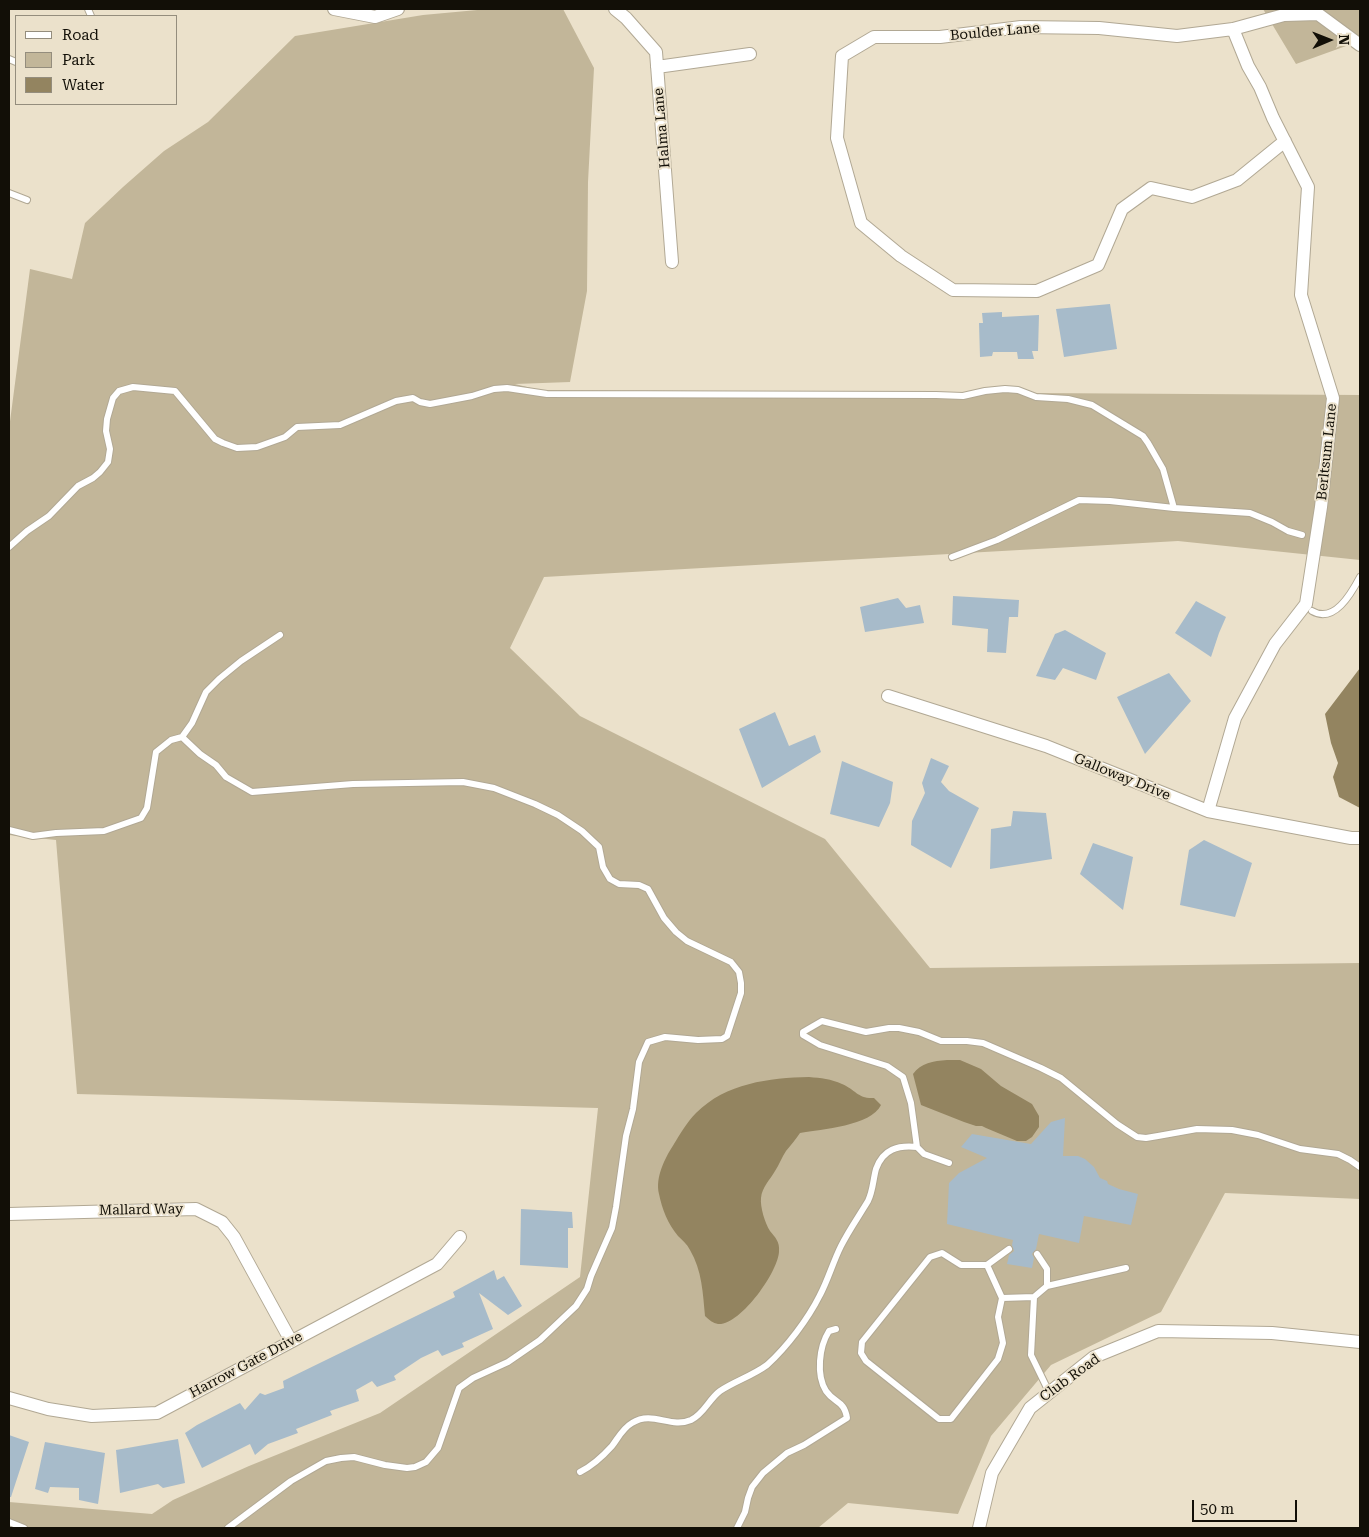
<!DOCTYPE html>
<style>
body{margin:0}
#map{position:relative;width:1369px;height:1537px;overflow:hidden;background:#ebe1cb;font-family:"Roboto Serif",serif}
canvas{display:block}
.frame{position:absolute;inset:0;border:10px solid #120f07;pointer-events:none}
.legend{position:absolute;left:15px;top:15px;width:162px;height:90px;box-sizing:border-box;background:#ebe1cb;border:1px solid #948d7d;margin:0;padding:6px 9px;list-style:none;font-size:15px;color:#120f07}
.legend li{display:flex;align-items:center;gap:10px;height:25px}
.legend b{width:25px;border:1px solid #948d7d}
.north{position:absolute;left:1304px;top:15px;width:50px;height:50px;-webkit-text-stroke:4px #ebe1cb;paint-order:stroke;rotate:89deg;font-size:14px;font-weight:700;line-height:20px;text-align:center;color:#120f07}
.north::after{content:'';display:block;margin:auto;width:18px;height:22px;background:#120f07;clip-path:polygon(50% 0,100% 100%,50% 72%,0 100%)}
.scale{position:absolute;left:1192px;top:1500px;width:105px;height:22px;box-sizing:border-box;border:2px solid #120f07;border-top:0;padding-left:6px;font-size:15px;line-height:18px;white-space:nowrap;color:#120f07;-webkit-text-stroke:4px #ebe1cb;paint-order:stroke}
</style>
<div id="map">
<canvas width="1369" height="1537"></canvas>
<div class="frame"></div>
<ul class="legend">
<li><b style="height:6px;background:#fff"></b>Road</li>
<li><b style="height:14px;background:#c2b699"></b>Park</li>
<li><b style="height:14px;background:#938460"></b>Water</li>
</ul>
<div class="north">N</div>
<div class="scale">50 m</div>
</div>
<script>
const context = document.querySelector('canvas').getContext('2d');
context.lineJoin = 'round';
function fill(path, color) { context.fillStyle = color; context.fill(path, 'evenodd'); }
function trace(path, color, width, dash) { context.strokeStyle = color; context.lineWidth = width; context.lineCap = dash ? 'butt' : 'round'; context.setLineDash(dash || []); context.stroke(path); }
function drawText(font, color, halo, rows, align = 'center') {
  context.font = font + ' "Roboto Serif",serif'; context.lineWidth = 4; context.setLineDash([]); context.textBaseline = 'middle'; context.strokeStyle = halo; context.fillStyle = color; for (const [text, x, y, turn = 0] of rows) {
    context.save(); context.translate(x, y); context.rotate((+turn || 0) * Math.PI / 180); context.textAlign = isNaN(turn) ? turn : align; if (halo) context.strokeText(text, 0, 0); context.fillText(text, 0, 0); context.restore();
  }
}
fill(new Path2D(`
 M488 9H563L594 68 588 182 587 291 570 382 515 384 539 390 1360 395V560L1178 541 544 577 510 648 580 716 825 839 930 968 1360 963V1199L1225 1193 1161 1312 1051 1365 991 1436 958 1514 848 1503 818 1528H9V1502L152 1514 173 1500 249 1466 380 1413 580 1277 598 1108 77 1094 56 840 9 835V429L30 269 72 279 85 223 123 187 164 151 208 122 295 36 423 15Z
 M1263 9H1360V41L1296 64Z`), '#c2b699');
fill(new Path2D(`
 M1360 668V808L1339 797 1333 777 1338 763 1331 743 1325 714Z
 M947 1060H960L981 1069 1001 1086 1032 1104 1039 1116V1127L1032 1137 1026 1141H1017L986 1128 982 1126H976L964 1122 921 1105 913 1074C921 1063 933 1061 947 1060Z
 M809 1077C821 1078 831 1079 842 1084 856 1090 858 1099 874 1098L881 1105C871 1126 822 1129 800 1133 796 1139 791 1145 786 1151 782 1157 779 1165 775 1171 770 1180 762 1187 761 1198 760 1207 765 1223 770 1231 775 1237 780 1242 779 1251 779 1271 740 1326 718 1324 713 1323 709 1320 705 1316 703 1294 702 1270 690 1250 687 1244 682 1240 678 1236 668 1224 662 1209 659 1194 655 1177 665 1158 674 1144 680 1134 687 1122 696 1113 726 1083 769 1078 809 1077Z`), '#938460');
fill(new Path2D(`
 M1110 304 1117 349 1064 357 1056 309Z
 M1002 312V317L1039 315 1038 351H1032L1034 359H1018L1017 352H993L992 356 980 357 979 323H983L982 313Z
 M953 596 1019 600 1018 617H1009L1006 653 987 652 988 629 952 625Z
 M898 598 906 608 920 605 924 623 865 632 860 607Z
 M1196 601 1226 617 1219 633 1211 657 1175 633Z
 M1065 630 1106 653 1096 680 1063 668 1055 680 1036 676 1055 634Z
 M1169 673 1191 701 1145 754 1117 697Z
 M775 712 789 746 815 735 821 752 762 788 739 729Z
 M931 758 949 766 941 782 949 791 979 808 951 868 911 845 912 821 925 793 922 783Z
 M842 761 893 782 890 803 879 827 830 814Z
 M1013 811 1046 813 1052 859 990 869 991 829 1011 826Z
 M1204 840 1252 863 1235 917 1180 905 1189 850Z
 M1093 843 1133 857 1123 910 1080 874Z
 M1065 1118 1063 1156H1078L1085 1159 1094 1167 1100 1178 1107 1181 1108 1184 1119 1189 1138 1194 1131 1225 1084 1216 1079 1243 1039 1234 1036 1249 1032 1254 1034 1258 1032 1268 1007 1264 1009 1255 1014 1251 1012 1245 1013 1240 947 1224 949 1183 959 1173 987 1158 961 1147 972 1134 1031 1144 1051 1122Z
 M521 1209 572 1212 573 1228H568V1268L520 1265Z
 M494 1270 497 1280 504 1276 522 1306 508 1315 479 1293 493 1329 462 1343 464 1347 442 1356 438 1350 421 1358 394 1376 396 1380 377 1387 372 1381 356 1390 359 1401 330 1411 332 1415 296 1429 298 1433 268 1444 255 1455 250 1444 202 1468 185 1433 197 1425 240 1403 245 1410 260 1393 265 1395 284 1388 283 1381 455 1297 453 1292Z
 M9 1435 29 1442 11 1497H9Z
 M178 1439 185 1483 163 1488 158 1484 120 1493 116 1450Z
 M45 1442 105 1453 98 1504 79 1500V1488L50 1487 48 1493 35 1489Z`), '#a7bbca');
const lane = new Path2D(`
 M88 9 91 16
 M9 59 16 62
 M9 193 27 200
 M9 547 27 531 49 516 78 486 93 478 100 472 108 462 110 449 106 431 107 419 113 398 119 391 133 387 175 391 215 439 223 443 237 448 257 447 285 437 297 427 340 425 396 401 413 398 420 402 430 404 472 396 494 389 507 388 547 394 936 395 963 396 985 391 1005 389 1018 390 1036 397 1068 399 1092 405 1143 436 1148 443 1163 469 1174 508
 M952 557 997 540 1079 500 1110 501 1174 508 1250 513 1272 522 1288 531 1302 535
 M1312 611C1334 624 1351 594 1360 577
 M182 737 200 754 216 765 226 777 252 792 353 784 463 782 494 788 535 804 558 815 582 831 599 847 603 867 610 879 619 884 639 885 648 889 664 918 676 932 687 941 731 962 739 972 741 983V993L727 1036 722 1039 698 1040 665 1037 648 1042 639 1062 633 1109 626 1136 616 1207 612 1228 591 1276 587 1289 576 1306 540 1340 508 1362 473 1378 459 1388 438 1448 426 1462 415 1467 407 1468 385 1465 354 1457 341 1458 326 1461 291 1481 228 1528
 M9 830 33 836 56 833 104 831 141 818 147 808 156 752 171 740 182 737 192 723 206 692 219 679 241 661 280 635
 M949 1163 924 1154 917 1147 911 1103 903 1077 887 1066 820 1045 803 1035V1032L822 1021 866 1032 889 1028H899L919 1032 941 1041H967L983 1043 1041 1068 1061 1078 1117 1124 1137 1137 1146 1138 1158 1136 1197 1129 1232 1130 1258 1135 1300 1149 1338 1154 1350 1160 1360 1167
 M1037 1254 1047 1269V1286
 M987 1265 1009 1249
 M1002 1298 998 1317 1003 1343 998 1359 951 1419H939L866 1361 861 1353 862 1342 930 1257 942 1253 961 1265H987L1002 1298 1034 1297
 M1049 1392 1031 1355 1034 1297 1047 1286 1126 1268
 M580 1472C592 1466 603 1456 612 1446 618 1438 623 1428 632 1423 653 1410 670 1429 691 1420 704 1414 709 1399 720 1391 735 1381 752 1376 767 1365 787 1347 808 1319 820 1295 828 1280 833 1262 841 1246 849 1230 859 1216 868 1201 873 1191 873 1180 876 1169 883 1149 898 1145 917 1147
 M9 1522 24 1528
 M737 1528 745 1512 748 1498 752 1487 763 1473 787 1453 804 1445 847 1418C844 1400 835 1404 826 1391 816 1375 819 1347 829 1331L836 1329`);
const street = new Path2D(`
 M334 9 375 17 398 9
 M615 9 626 18 656 52 672 262
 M657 67 750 54
 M1285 141 1237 180 1192 197 1151 188 1122 209 1098 265 1037 291 953 290 901 256 861 223 837 138 842 56 874 37H940L1021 27 1099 28 1177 36 1233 29 1284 15 1318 14 1360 45
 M888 696 1046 746 1208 811 1351 838H1360
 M1208 811 1235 718 1275 644 1306 604 1321 507 1333 398 1301 295 1308 187 1273 118 1260 87 1248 66 1233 29
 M9 1214 196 1209 222 1222 234 1237 291 1341
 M9 1398 48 1409 92 1416 157 1413 437 1264 460 1237
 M979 1528 992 1473 1030 1408 1094 1357 1158 1331 1272 1333 1360 1342`);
trace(lane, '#b1a894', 8);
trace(street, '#b1a894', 14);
trace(lane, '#fff', 6);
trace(street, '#fff', 12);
drawText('14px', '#120f07', '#ebe1cb', [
 ["Boulder Lane",995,32,-5],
 ["Halma Lane",662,128,-95],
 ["Berltsum Lane",1327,452,-84],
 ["Galloway Drive",1122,777,22],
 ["Mallard Way",141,1210,-1],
 ["Harrow Gate Drive",246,1365,-28],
 ["Club Road",1070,1378,-36]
]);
</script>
